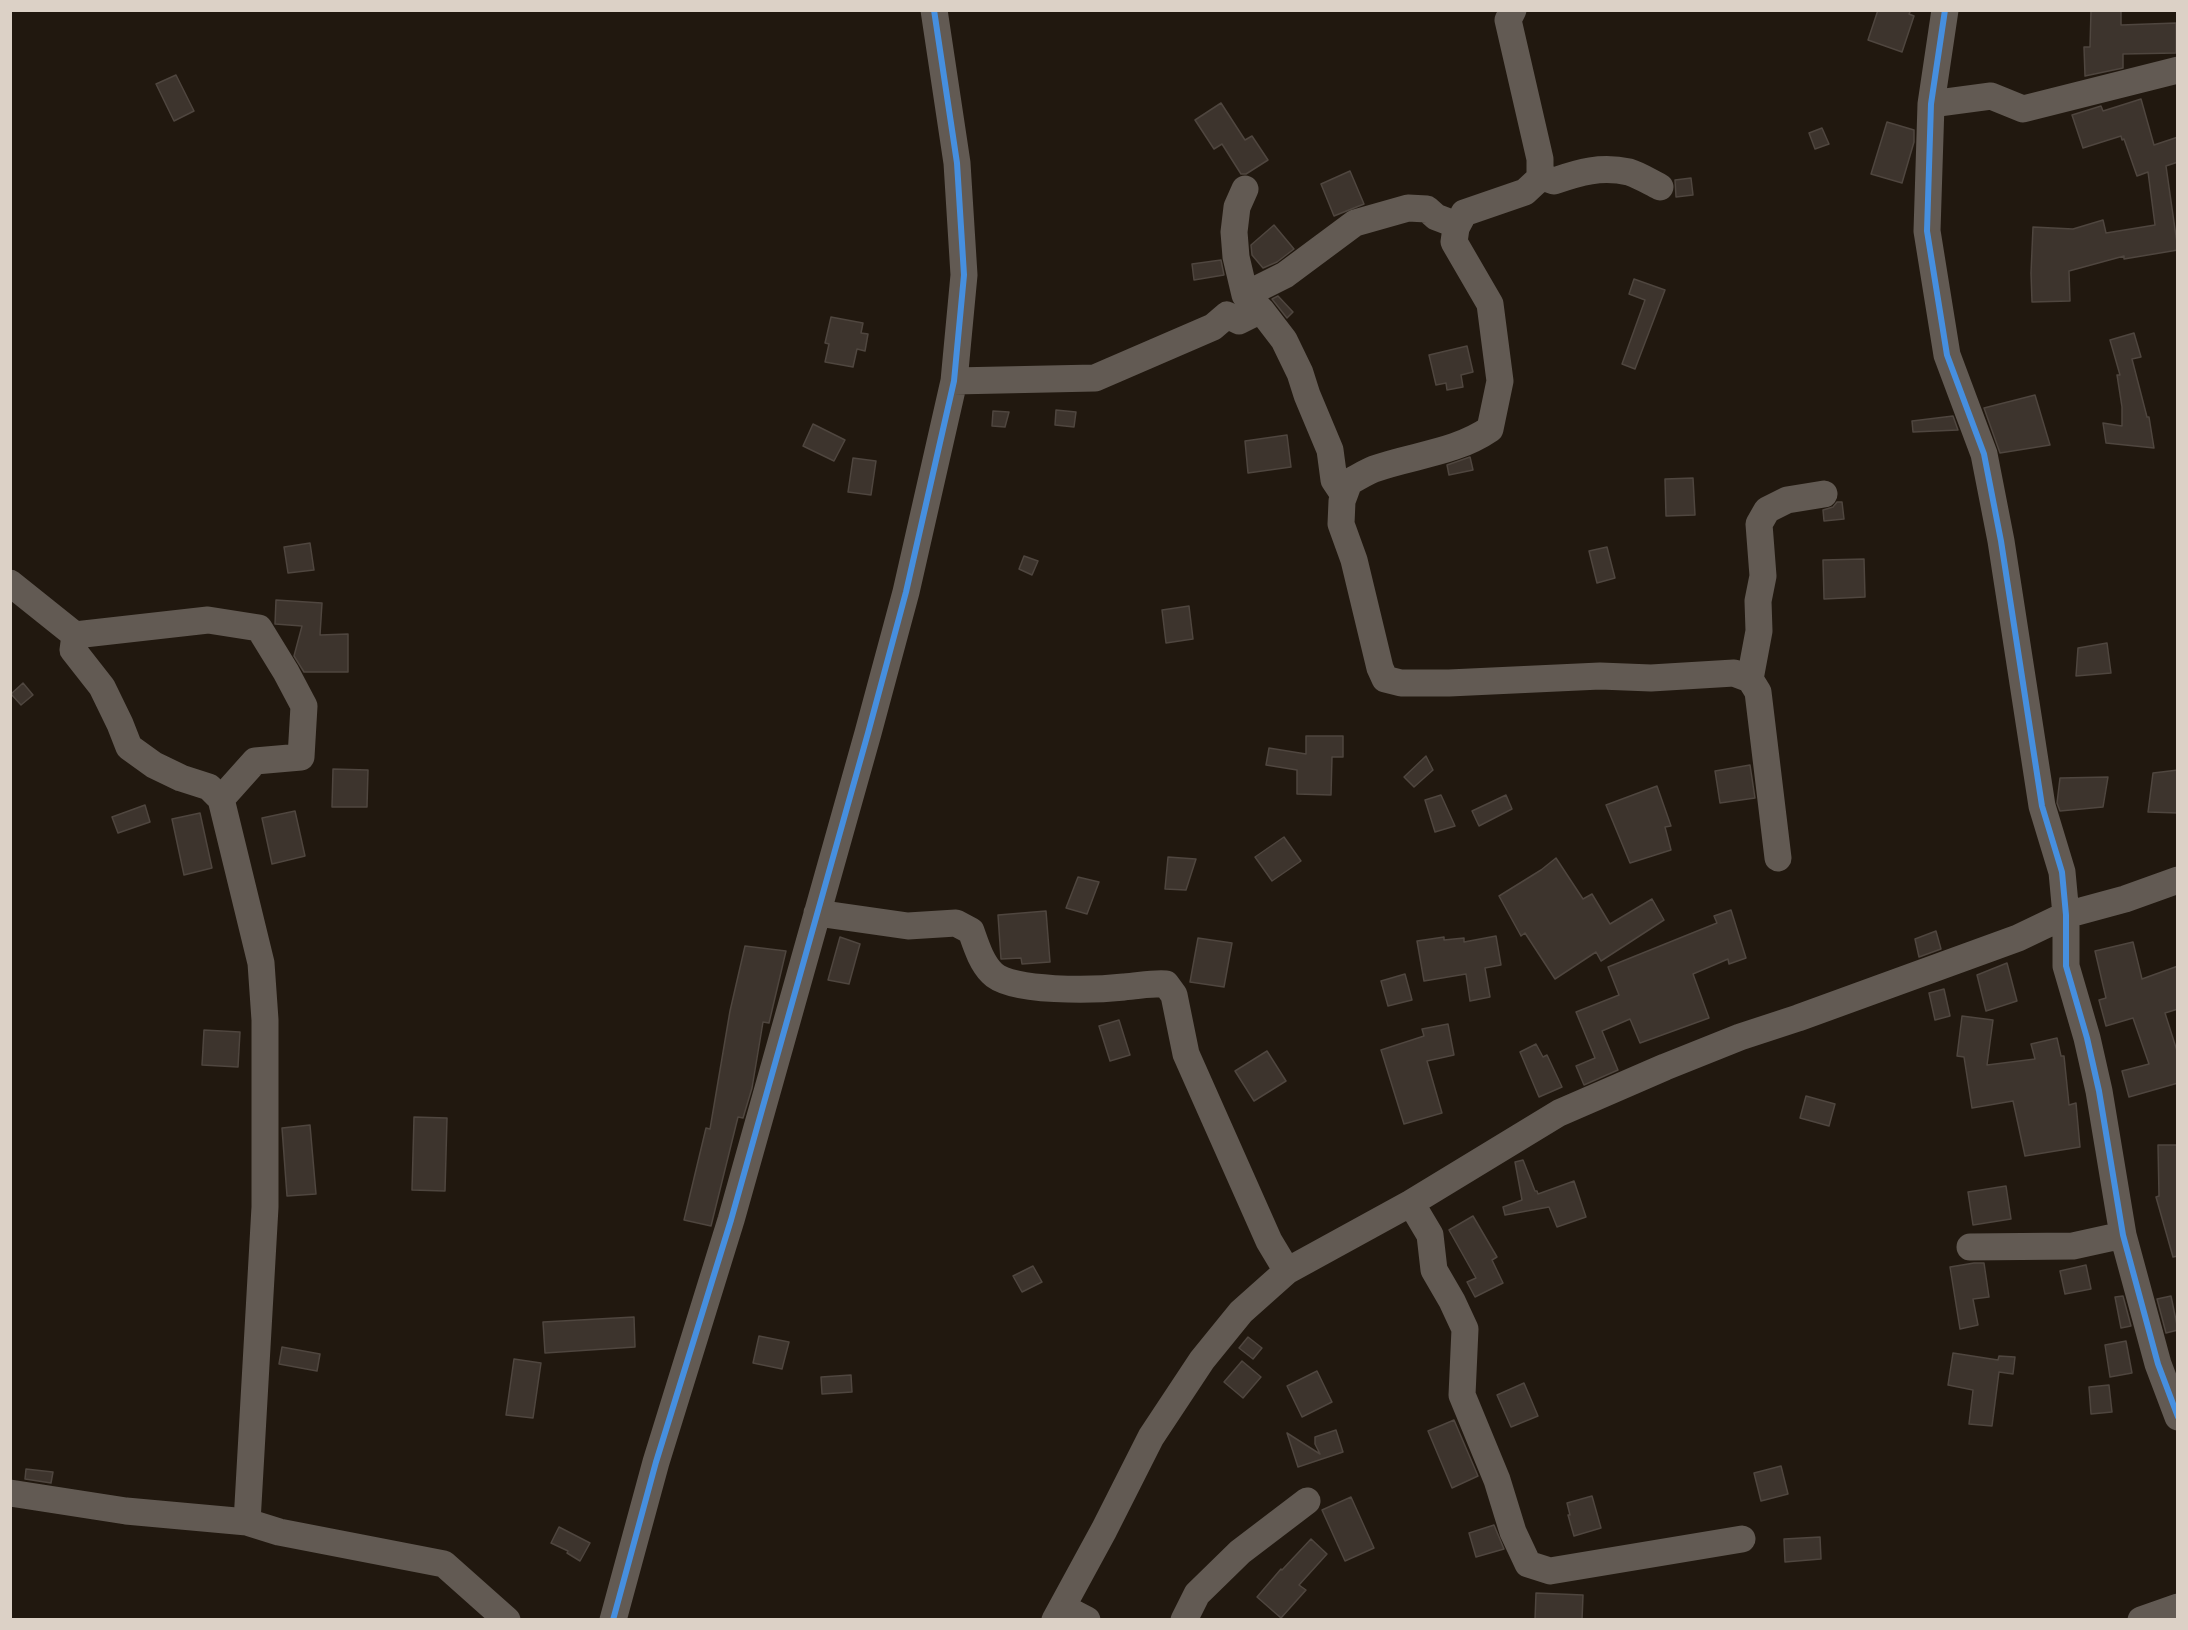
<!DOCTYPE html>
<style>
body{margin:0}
#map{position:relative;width:2188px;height:1630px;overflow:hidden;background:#21180f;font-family:"Asap Condensed",sans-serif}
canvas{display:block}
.frame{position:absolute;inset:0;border:12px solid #dcd1c6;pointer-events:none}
</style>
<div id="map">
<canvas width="2188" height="1630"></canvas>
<div class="frame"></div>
</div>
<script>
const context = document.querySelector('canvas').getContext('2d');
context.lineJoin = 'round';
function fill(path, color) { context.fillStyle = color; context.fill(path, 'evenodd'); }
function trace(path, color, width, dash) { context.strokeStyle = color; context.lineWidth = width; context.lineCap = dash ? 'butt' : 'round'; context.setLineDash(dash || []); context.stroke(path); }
const building = new Path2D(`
 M1878 10H1911L1909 14 1914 16 1902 52 1868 40Z
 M2091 10H2121V25L2176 23V53L2123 54V68L2085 76 2084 47H2090Z
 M176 75 194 111 174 121 156 84Z
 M2141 99 2154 145 2178 137V162L2166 166 2178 250 2124 259V256L2069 271 2070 301 2032 302 2031 273 2033 227 2073 229 2103 220 2106 233 2155 225 2148 172 2137 176 2124 139 2122 140 2121 136 2083 148 2072 115 2101 106 2103 111Z
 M1221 103 1245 140 1252 136 1268 160 1246 174H1241L1222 144 1214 149 1195 120Z
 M1887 122 1914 130V142L1902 183 1871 174Z
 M1822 128 1829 144 1815 149 1809 133Z
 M1350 171 1364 204 1334 216 1321 184Z
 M1691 178 1693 195 1676 197 1675 180Z
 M1274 225 1294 249 1277 262 1263 268 1252 255 1251 245Z
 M1221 260 1224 275 1194 280 1192 264Z
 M1634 279 1665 290 1635 369 1622 364 1645 300 1629 294Z
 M1278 296 1293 312 1287 318 1272 299Z
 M831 317 863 323 861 333 868 334 865 351 857 349 853 367 825 362 829 344 825 343Z
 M2134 333 2141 357 2132 359 2147 417H2149L2154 448 2106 443 2103 423 2122 426V407L2117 375H2120L2110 340Z
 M1467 346 1473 372 1461 375 1463 387 1447 390 1446 383 1436 385 1429 355Z
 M2035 395 2050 445 2000 453 1984 408Z
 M1056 410 1076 412 1074 427 1055 425Z
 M993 411 1009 412 1005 427 992 426Z
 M1953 416 1958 430 1913 432 1912 421Z
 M813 424 845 440 834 461 803 446Z
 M1287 435 1291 467 1248 473 1245 441Z
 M1470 457 1473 470 1449 475 1447 465Z
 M853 458 876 461 871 495 848 492Z
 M1693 478 1695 515 1666 516 1665 479Z
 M1837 502H1842L1844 519 1824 521 1823 510 1833 507Z
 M310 543 314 570 288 573 284 547Z
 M1607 547 1615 578 1597 583 1589 551Z
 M1024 556 1038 561 1032 575 1019 569Z
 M1864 559 1865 597 1824 599 1823 560Z
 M276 600 322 603 320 635 348 634V672H304L294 656 302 626 275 624Z
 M1189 606 1193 639 1166 643 1162 610Z
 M2107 643 2111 673 2076 676 2078 648Z
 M23 683 33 695 21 705 11 694Z
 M1306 736H1343V757H1332L1331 795 1297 794V770L1266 765 1269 748 1306 754Z
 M1426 756 1433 770 1414 787 1404 777Z
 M1750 765 1755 798 1720 803 1715 771Z
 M333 769 368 770 367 807H332Z
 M2178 770V813L2148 812 2153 773Z
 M2108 777 2103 807 2060 811 2057 803 2060 778Z
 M1657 786 1671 826 1665 827 1671 850 1630 863 1606 805Z
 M1441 795 1455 826 1435 832 1425 800Z
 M1506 795 1512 809 1479 826 1472 811Z
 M145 805 150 822 118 833 112 817Z
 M295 811 305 856 272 864 262 818Z
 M200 813 212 868 184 875 172 819Z
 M1284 837 1301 861 1272 881 1255 857Z
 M1168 857 1196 859 1186 890 1165 889Z
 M1556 858 1583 899 1592 894 1610 924 1652 899 1664 920 1601 961 1596 952 1555 979 1525 933 1521 936 1499 896 1541 870Z
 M1078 877 1099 882 1087 914 1066 908Z
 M1731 910 1746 958 1729 964 1728 959 1693 974 1709 1018 1640 1043 1630 1019 1602 1031 1618 1070 1584 1085 1576 1066 1595 1058 1576 1012 1619 995 1608 967 1717 923 1714 916Z
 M1046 911 1050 962 1022 964 1021 958 1001 959 998 915Z
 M1936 931 1941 949 1919 957 1915 939Z
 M1496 936 1501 965 1485 968 1490 997 1470 1001 1466 974 1424 981 1417 941 1444 937V940L1464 938V942Z
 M840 937 860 944 849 984 828 980Z
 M1198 938 1232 943 1224 987 1190 982Z
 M2133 942 2142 979 2178 966V1009L2165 1013 2178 1054V1083L2129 1097 2122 1071 2149 1064 2133 1018 2106 1026 2099 1000 2106 998 2095 951Z
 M745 946 786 951 769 1023 763 1022 752 1088 743 1118 738 1117 711 1226 684 1220 706 1128 710 1129 730 1011Z
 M2007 963 2017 1001 1986 1011 1977 975Z
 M1405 974 1412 1000 1388 1006 1381 981Z
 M1944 989 1950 1016 1935 1020 1929 993Z
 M1962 1016 1993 1020 1987 1065 2035 1059 2031 1044 2057 1038 2061 1056H2064L2069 1105 2076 1103 2080 1147 2025 1156 2013 1101 1972 1108 1964 1057 1957 1056Z
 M1119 1020 1130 1055 1110 1061 1099 1026Z
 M1448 1024 1454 1055 1427 1061 1442 1113 1404 1124 1381 1050 1424 1036 1422 1029Z
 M204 1030 240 1032 238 1067 202 1065Z
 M1536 1044 1543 1057 1547 1055 1562 1087 1539 1097 1520 1052Z
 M1267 1051 1286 1081 1254 1101 1235 1071Z
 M1806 1096 1835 1104 1829 1126 1800 1118Z
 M414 1117 447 1118 445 1191 412 1190Z
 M310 1125 316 1194 287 1196 282 1128Z
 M2158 1145H2178V1256L2173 1257 2156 1197 2159 1196Z
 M1523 1160 1535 1191H1537L1538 1194 1574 1181 1586 1217 1557 1227 1549 1207 1505 1215 1503 1207 1522 1200 1515 1162Z
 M2006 1186 2011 1219 1973 1225 1968 1192Z
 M1473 1216 1497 1257 1492 1260 1503 1283 1475 1297 1467 1282 1476 1278 1449 1230Z
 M1974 1263H1984L1989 1297 1973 1299 1978 1325 1960 1329 1950 1267Z
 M2086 1265 2091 1289 2065 1294 2060 1271Z
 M1033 1266 1042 1282 1022 1292 1013 1276Z
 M2123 1296 2131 1326 2121 1328 2115 1297Z
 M2171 1296 2178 1330 2166 1333 2157 1299Z
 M634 1317 635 1347 545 1353 543 1322Z
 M759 1336 789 1342 782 1369 753 1363Z
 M1248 1337 1262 1348 1253 1359 1239 1348Z
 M2126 1341 2132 1373 2110 1377 2105 1345Z
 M282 1347 320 1354 317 1371 279 1364Z
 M1953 1353 1998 1360 1999 1356 2015 1357 2013 1374 1999 1372 1992 1426 1969 1424 1973 1390 1948 1385Z
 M514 1359 541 1363 533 1418 506 1415Z
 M1242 1361 1261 1377 1243 1398 1224 1382Z
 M1317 1371 1332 1402 1302 1417 1287 1386Z
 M851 1375 852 1392 822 1394 821 1377Z
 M1524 1383 1538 1416 1511 1427 1497 1395Z
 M2109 1385 2112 1412 2091 1414 2089 1387Z
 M1454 1420 1478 1476 1452 1488 1428 1431Z
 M1336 1430 1343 1452 1298 1467 1287 1433 1320 1454 1315 1444V1437Z
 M1781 1466 1788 1494 1761 1501 1754 1473Z
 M26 1469 53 1472 51 1483 25 1479Z
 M1592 1496 1601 1528 1574 1536 1568 1515H1570L1567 1503Z
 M1351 1497 1374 1548 1345 1561 1322 1510Z
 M1494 1525 1504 1549 1476 1557 1469 1533Z
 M559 1527 590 1543 580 1561 567 1553 568 1551 551 1543Z
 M1820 1537 1821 1559 1785 1562 1784 1539Z
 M1311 1539 1327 1554 1299 1585 1306 1590 1281 1618 1257 1597 1281 1569 1282 1570Z
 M1536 1593 1583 1595 1582 1620H1535Z`);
fill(building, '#3d342d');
trace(building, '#4f463f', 1.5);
trace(new Path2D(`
 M1513 10 1508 20 1540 159V178L1525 192 1464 213 1456 228 1454 242 1490 304 1500 381 1490 429C1455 453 1413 455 1374 469 1366 472 1357 478 1349 482L1342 501 1341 524 1354 560 1380 668 1385 679 1401 683H1449L1600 676 1651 678 1734 673 1750 679 1758 692 1778 858
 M1945 10 1931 104 1927 231 1947 355 1984 454 2001 541 2042 806 2062 872 2066 915V966L2087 1038 2099 1091 2123 1235 2158 1364 2178 1417
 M1931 104 1991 96 2023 109 2178 70
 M1540 176 1554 181C1580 172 1601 166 1629 172 1639 175 1650 182 1660 187
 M1245 189 1237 207 1234 232 1236 257 1245 295 1256 305
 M1245 295 1285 275 1355 223 1408 208 1427 209 1436 217 1457 225
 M954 381 1095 378 1213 327 1227 315 1239 321 1261 310 1284 340 1300 373 1307 395 1330 450 1334 480 1344 495
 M10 583 75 635 208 620 259 628 286 672 304 706 301 757 255 761 221 799 261 963 265 1020V1207L247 1522
 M75 635 73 650 102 687 120 724 129 747 154 765 181 778 209 787 221 799
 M1750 679 1759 631 1758 601 1763 576 1759 524 1767 510 1787 500 1824 494
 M817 913 908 926 956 923 971 931C976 945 981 962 992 973 1010 993 1097 990 1124 987 1139 986 1151 983 1166 984L1174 995 1186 1054 1269 1241 1287 1271
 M1411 1203 1430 1235 1434 1270 1452 1301 1465 1329 1462 1395 1497 1480 1513 1532 1528 1564 1550 1571 1742 1539
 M1970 1247 2073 1246 2123 1235
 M10 1493 126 1511 247 1522 279 1532 444 1564 507 1620
 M1062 1607 1087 1620
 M613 1620 656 1462 731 1220 868 733 906 592 954 381 964 275 957 163 934 10
 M1055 1620 1104 1530 1151 1437 1202 1360 1241 1312 1287 1271 1411 1203 1559 1113 1665 1067 1740 1037 1798 1018 2018 938 2066 915 2125 899 2178 880
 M1184 1620 1197 1594 1240 1552 1307 1501
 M2141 1620 2178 1607`), '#625a53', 27);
trace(new Path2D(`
 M1945 10 1931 104 1927 231 1947 355 1984 454 2001 541 2042 806 2062 872 2066 915V966L2087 1038 2099 1091 2123 1235 2158 1364 2178 1417
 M613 1620 656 1462 731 1220 868 733 906 592 954 381 964 275 957 163 934 10`), '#468fdf', 6);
</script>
